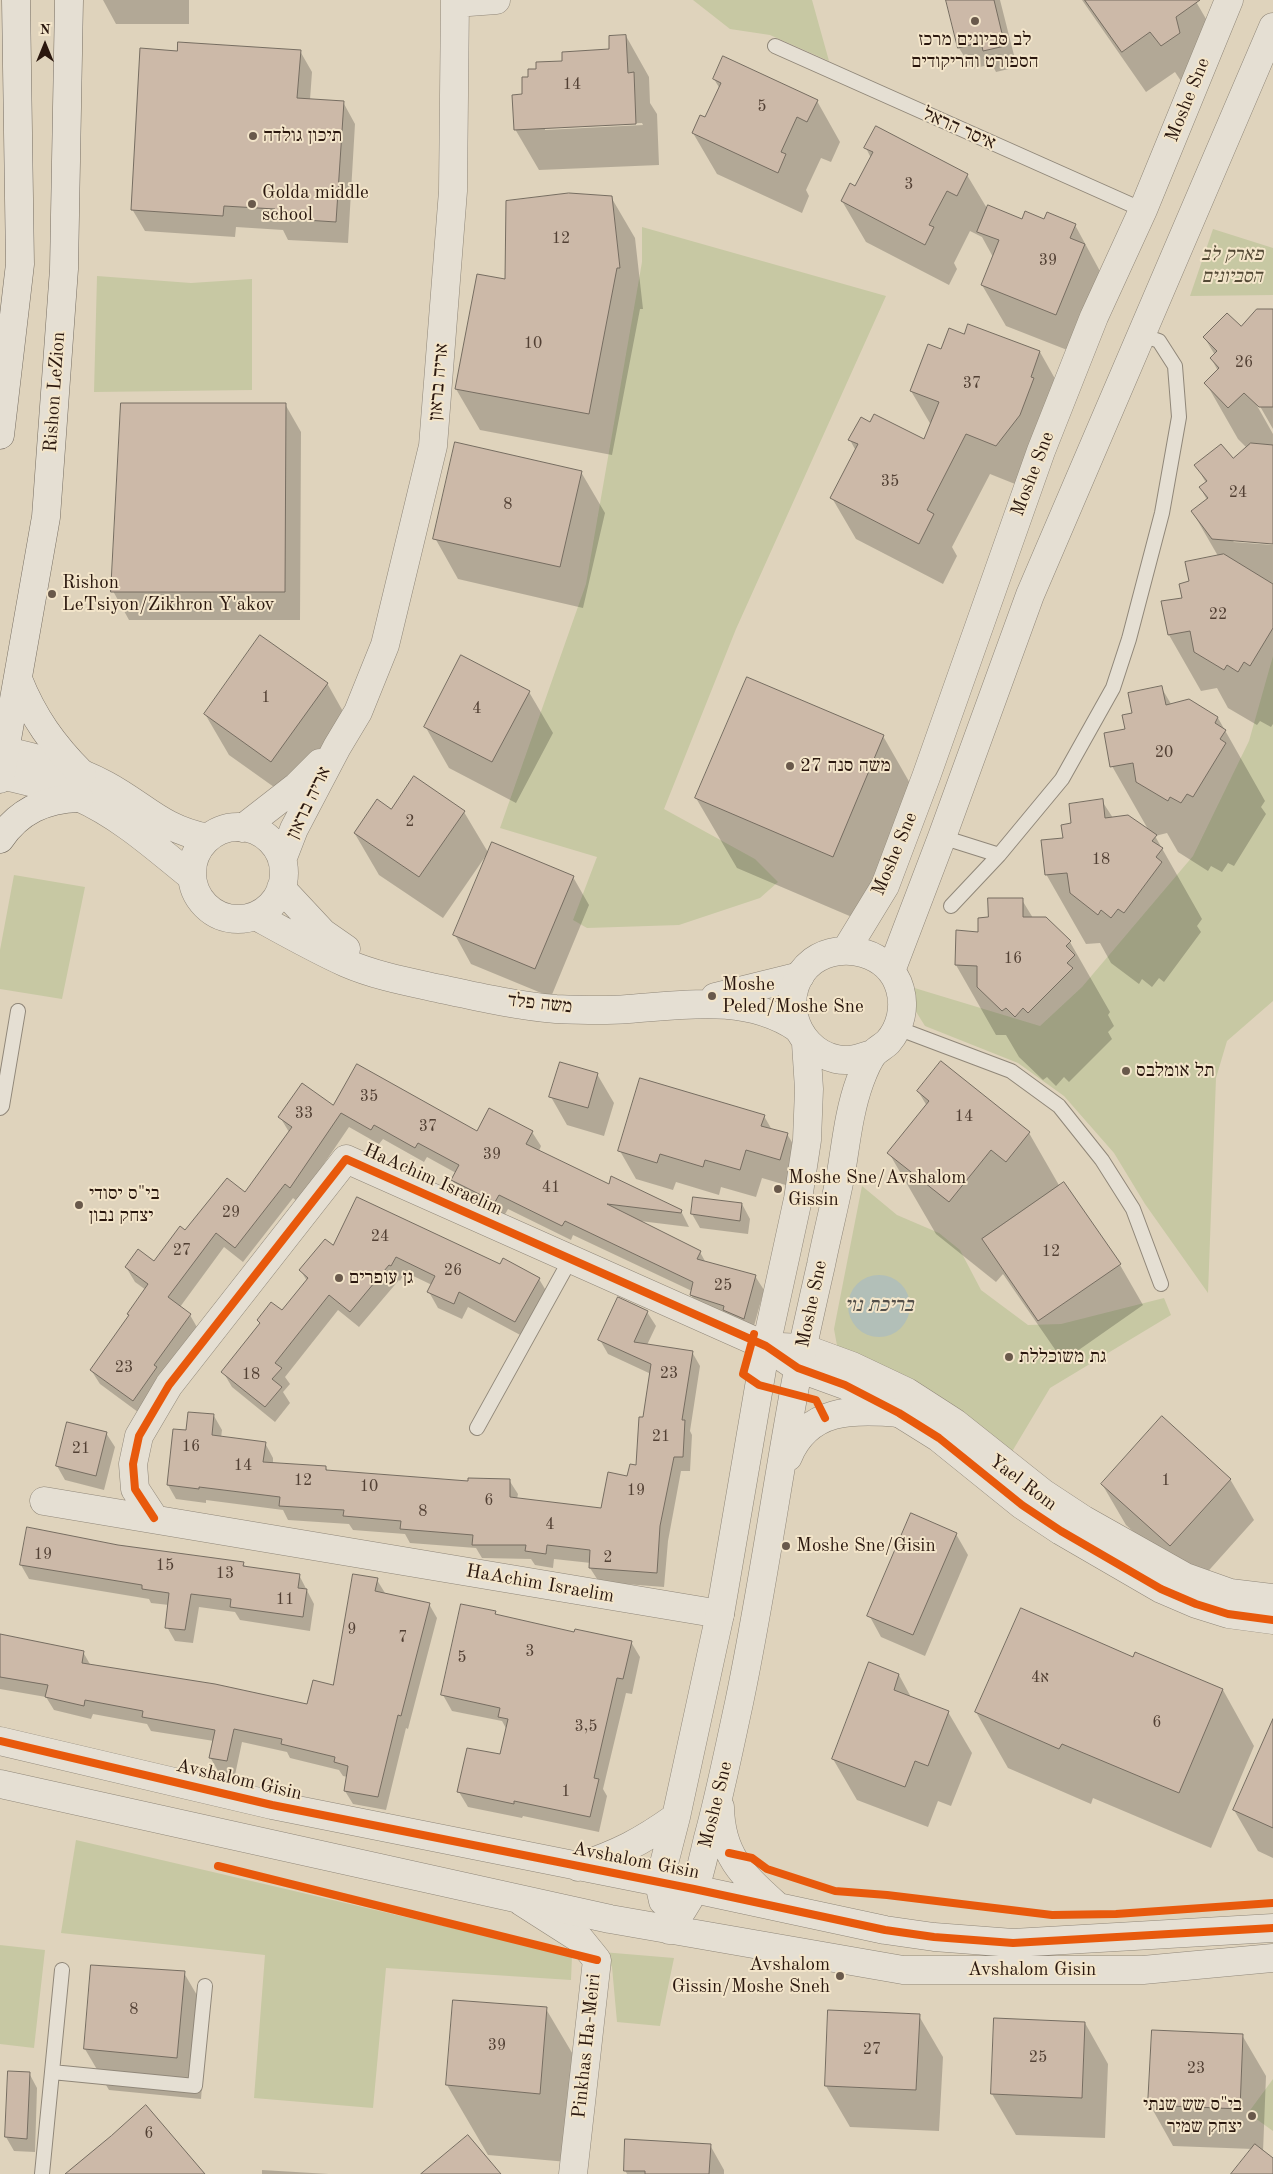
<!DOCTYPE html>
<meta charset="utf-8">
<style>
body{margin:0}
#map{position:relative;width:1273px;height:2174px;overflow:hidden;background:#dfd3bc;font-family:"Old Standard TT",serif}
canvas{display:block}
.north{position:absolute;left:20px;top:20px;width:50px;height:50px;-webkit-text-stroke:4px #f3e5ca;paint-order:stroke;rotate:0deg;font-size:14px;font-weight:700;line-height:20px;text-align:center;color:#2a170e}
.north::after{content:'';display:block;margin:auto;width:18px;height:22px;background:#2a170e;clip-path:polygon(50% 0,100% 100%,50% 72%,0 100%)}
</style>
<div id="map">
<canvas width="1273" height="2174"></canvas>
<div class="north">N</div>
</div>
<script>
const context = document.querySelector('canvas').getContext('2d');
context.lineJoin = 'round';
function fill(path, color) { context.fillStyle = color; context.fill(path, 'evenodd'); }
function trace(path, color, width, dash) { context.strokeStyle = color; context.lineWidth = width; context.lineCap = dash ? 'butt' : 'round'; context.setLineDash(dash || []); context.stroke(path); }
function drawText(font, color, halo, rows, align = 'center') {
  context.font = font + ' "Old Standard TT","Frank Ruhl Libre",serif'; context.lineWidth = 4; context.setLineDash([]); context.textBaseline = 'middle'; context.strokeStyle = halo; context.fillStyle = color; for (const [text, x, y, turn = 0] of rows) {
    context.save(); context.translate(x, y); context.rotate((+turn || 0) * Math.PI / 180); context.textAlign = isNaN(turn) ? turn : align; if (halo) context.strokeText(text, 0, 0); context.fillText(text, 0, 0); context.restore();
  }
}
fill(new Path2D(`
 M693 0H812L829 61 770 35 730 29Z
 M642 227 886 296 736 629 664 809 755 859 778 882 760 898 679 925 587 928 573 920 597 857 500 828 586 584 642 262Z
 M1213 229 1273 248V295L1190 296Z
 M97 276 191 283 252 279V390L94 392Z
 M1273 656V1001L1227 1041 1216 1078 1208 1293 1145 1204 1114 1153 1064 1096 1018 1063 925 1026 898 983 1040 1026 1082 987 1193 856 1249 741Z
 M14 875 85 887 62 999 0 989V950Z
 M862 1186 897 1215 939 1233 960 1250 981 1290 1028 1325 1061 1324 1164 1298 1171 1315 1050 1388 1010 1455 838 1351 834 1329Z
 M76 1840 572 1956 571 1980 386 1968 373 2108 254 2098 265 1955 61 1933Z
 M0 1945 45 1950 34 2048 0 2044Z
 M602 1952 674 1958 660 2026 617 2022 612 1967Z
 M1273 2079V2131L1248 2113Z`), '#c7c8a3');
fill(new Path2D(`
 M848 1306a31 31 0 1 1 62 0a31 31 0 1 1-62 0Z`), '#b2bfb8');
fill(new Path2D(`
 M103 0H189V24H116Z
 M947 0H1000L1017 67 996 72 992 64 972 69 959 48Z
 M1082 0H1195L1220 43 1185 87 1175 72 1146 92Z
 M626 36 649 77 650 103 657 114 659 165 539 170 515 129 530 78 564 62 610 51ZM642 123 643 125 545 130V127Z
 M300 51 312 72 310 100 343 102 355 124 348 243 288 240 283 230 236 227 235 237 145 231 132 209 178 52Z
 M714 79 817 101 840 142 831 162 821 158 806 190 809 196 802 213 717 174 693 133 706 119 720 89Z
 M866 148 967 175 988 210 1023 221H1045L1075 225 1108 286 1080 355 1006 326 982 285 993 257 982 237 970 231 954 263 957 269 949 285 866 242 842 201 856 188 871 158Z
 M611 197 635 238 643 309H640L612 455 480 430 456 389 506 280Z
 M1273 310V429L1257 401 1255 402 1273 434V542L1236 539 1233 542 1273 545V724L1271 727 1260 721 1257 725 1228 708 1217 688 1201 691 1169 635 1163 602 1184 599 1191 582 1218 556 1192 511 1207 500 1200 487 1206 483 1196 465 1233 460 1247 448 1238 439 1206 383 1218 371 1211 358 1215 355 1204 337 1241 328Z
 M965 336 1040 352 1063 393 1020 486 990 474 952 547 957 556 943 584 856 539 832 498 856 451 850 440 871 423 925 441 931 425 911 391 942 351Z
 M285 404 301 432 300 620H129L113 591Z
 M581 472 605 513 583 608 458 579 435 538Z
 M327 683 350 724 295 802 229 755 205 714Z
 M1161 687 1171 704 1188 700 1218 718 1265 801 1261 807 1266 814 1234 866 1228 863 1222 872 1211 866 1208 871 1178 852 1167 833 1155 836 1202 919 1197 926 1201 932 1164 982 1159 978 1152 987 1142 979 1139 984 1111 963 1100 943 1086 944 1046 874 1072 824 1102 801 1113 818 1149 831 1112 766 1134 714Z
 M529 692 553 733 516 803 449 768 425 726Z
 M883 736 923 806 873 926 737 868 696 798Z
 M392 811 464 812 489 854 573 877 589 905 551 997 471 964 455 935 487 854 443 918 379 875 355 834Z
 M1022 900 1033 918 1070 942 1110 1012 1108 1015 1114 1026 1108 1032 1112 1039 1069 1082 1064 1077 1056 1086 1047 1077 1043 1080 1019 1057 1006 1035H996L956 965 989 918Z
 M941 1063 1029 1133 1060 1187 1120 1265 1143 1305 1063 1361 1003 1274 996 1282 936 1234 889 1153 927 1106 918 1091Z
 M597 1074 614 1103 604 1136 567 1125 551 1097Z
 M334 1107 477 1133 532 1132 541 1146 539 1151 609 1186 681 1211 689 1227 640 1221 700 1252 706 1263 755 1276 764 1290 752 1333 700 1310 691 1295 692 1291 573 1235 571 1240 508 1209 504 1216 461 1194 452 1180 456 1173 427 1157 424 1162 383 1139 379 1144 349 1127 298 1202 293 1198 243 1262 224 1247 180 1307 190 1315 198 1329 142 1415 100 1384 91 1370 130 1317 146 1290 135 1282 126 1267 154 1263 185 1232 245 1194 289 1132 280 1117Z
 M764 1116 772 1130 787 1134 804 1162 796 1188 762 1178 756 1197 721 1187 719 1195 676 1182 673 1190 636 1179 620 1151Z
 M694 1198 742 1204 750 1219 748 1234 700 1228 692 1214Z
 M333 1247 501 1265 539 1279 548 1294 524 1337 468 1307 462 1319 438 1308 429 1292 432 1285 405 1272 400 1281 399 1280 359 1327 338 1310 285 1377 290 1384 283 1392 290 1403 275 1422 232 1387 223 1372 282 1312 307 1281 301 1271Z
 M647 1312 656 1326 647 1345 692 1352 700 1366 690 1431 692 1435 690 1471H681L668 1541 664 1587 599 1582 590 1568 591 1563 554 1559 553 1568 535 1565 531 1559 482 1558 476 1548 410 1543 405 1534 353 1530 349 1524 288 1520 283 1510 206 1500V1503L176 1499 168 1485 174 1430 187 1432 214 1416 222 1430 221 1438 265 1443 273 1458V1464L325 1467 328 1471 469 1483 509 1480 518 1494 517 1499 602 1510 637 1467 651 1374 608 1354 600 1340Z
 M106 1433 115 1447 104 1490 65 1480 57 1466Z
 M1230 1479 1254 1520 1194 1587 1126 1525 1102 1484Z
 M956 1534 968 1555 925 1656 881 1637 869 1615Z
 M118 1547 243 1563 246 1568 299 1575 314 1604 310 1631 240 1620 235 1612 199 1607 193 1643 175 1641 167 1627 169 1605 151 1603 149 1599 29 1579 21 1565Z
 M377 1580 385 1593 429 1604 437 1618 408 1729 406 1728 386 1810 353 1804 345 1791 348 1777 343 1776 339 1770 290 1758 287 1752 242 1742 235 1775 218 1771 210 1757 214 1741 151 1731 147 1724 93 1714 91 1719 54 1710 46 1697 0 1689V1636L83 1652 91 1666 308 1705 334 1687Z
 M495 1612 497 1616 575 1634 631 1642 640 1657 632 1694 626 1693 603 1789 607 1796 599 1832 523 1816 522 1818 468 1807 459 1792 500 1756 507 1730 502 1721 452 1711 443 1695Z
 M1136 1654 1223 1690 1254 1746 1211 1848 1093 1798 1091 1804 1008 1768 976 1712 1134 1658Z
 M899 1675 912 1699 948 1712 972 1753 951 1806 938 1801 928 1827 857 1800 833 1759Z
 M1273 1722V1858L1258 1851 1234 1810Z
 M184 1973 208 2014 201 2099 109 2090 85 2049Z
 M546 2009 587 2078 579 2163 488 2155 447 2085Z
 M919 2016 943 2057 939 2131 850 2127 826 2086Z
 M1085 2023 1108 2064 1105 2138 1016 2135 992 2094Z
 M1242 2035 1266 2076 1263 2152 1273 2160V2174H1233L1253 2149 1173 2146 1150 2105Z
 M9 2072 29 2073 37 2088 35 2152 14 2151 6 2137Z
 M710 2145 724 2170V2174H627L625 2170Z
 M262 2170 329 2174H262Z`), '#0003');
const building = new Path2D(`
 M946 0H994L1005 46 983 51 981 42 958 48Z
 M1085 0H1200L1176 17 1180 33 1161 46 1150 32 1122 52Z
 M626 35 628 73 634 72 636 124 514 130 512 95 522 94V77H528V69H536V62L562 61V52L609 49V36Z
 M178 42 301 50 297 98 344 101 336 222 275 218V209L224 206 223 216 131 210 140 48 177 51Z
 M723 56 818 100 807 122 797 117 781 152 786 154 778 173 692 133 700 115 705 117 721 83 713 79Z
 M876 126 968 174 957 196 947 191 929 225 934 227 925 245 841 201 850 183 855 186 873 152 864 148Z
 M569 193 612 196 620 268H617L589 414 455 389 477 274 505 279 506 201Z
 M988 205 1022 219 1025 211 1044 219 1047 212 1076 224 1070 238 1085 244 1056 315 981 285 999 240 977 232Z
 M1257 309H1273V407H1259L1244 393 1228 408 1204 383 1219 368 1210 358 1217 351 1203 337 1227 313 1241 326Z
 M968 324 1040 351 1031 377 1034 378 1020 415 996 446 966 434 927 510 934 514 919 544 830 498 858 444 848 440 861 417 870 422 874 414 924 439 939 402 910 391 928 344 941 349 949 328 964 334Z
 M121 403H286L285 592H111Z
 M455 442 582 471 560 567 433 539Z
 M1251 443 1273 445V544L1212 539 1191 511 1208 498 1199 487 1207 481 1194 465 1221 444 1233 458Z
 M1224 554 1273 584V628L1250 666 1244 662 1238 672 1227 665 1224 670 1194 652 1190 631 1168 635 1161 601 1182 598 1179 584 1189 581 1185 562Z
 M260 635 328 683 271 762 204 714Z
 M461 655 530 691 492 762 424 727Z
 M747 677 884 735 833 857 695 798Z
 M1162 686 1166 705 1189 699 1218 717 1215 723 1226 730 1220 739 1226 743 1193 797 1187 794 1181 803 1170 797 1168 801 1136 782 1133 763 1110 767 1104 733 1125 729 1122 715 1132 713 1128 693Z
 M414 776 465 811 419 877 354 833 377 799 391 809Z
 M1103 799 1105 818 1128 815 1157 835 1152 841 1163 848 1156 857 1162 862 1124 913 1118 909 1111 918 1101 910 1098 915 1070 893 1067 873 1045 875 1041 840 1063 838 1061 825 1071 823 1069 804Z
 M492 842 574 876 535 969 453 935Z
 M988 898H1023V917H1046L1071 941 1066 946 1075 955 1067 963 1073 968 1028 1013 1023 1008 1015 1017 1006 1008 1002 1011 977 987V966L955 965 956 930 978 932V918L988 917Z
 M941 1061 1030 1132 1006 1162 991 1150 949 1202 887 1153 929 1101 917 1091Z
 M560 1062 598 1073 588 1108 549 1097Z
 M357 1064 477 1131 489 1108 533 1131 526 1144 609 1184 611 1176 682 1210 681 1213 607 1204 701 1251 697 1259 756 1275 744 1319 723 1310 724 1306 690 1295 693 1282 565 1221 562 1226 499 1195 495 1202 451 1180 459 1165 418 1143 415 1148 374 1125 371 1130 341 1113 290 1188 285 1184 235 1248 216 1233 168 1297 191 1314 154 1365 157 1367 133 1401 90 1370 129 1315 127 1314 148 1284 125 1267 138 1249 154 1261 180 1226 185 1230 227 1178 245 1192 292 1127 278 1117 302 1083 333 1105Z
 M640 1078 765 1115 761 1126 788 1133 780 1160 746 1150 740 1170 705 1160 703 1167 660 1154 657 1163 618 1151Z
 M1064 1182 1121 1264 1038 1321 982 1239Z
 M357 1197 500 1264 503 1258 540 1278 515 1322 459 1292 454 1304 427 1292 435 1276 396 1257 391 1266 389 1265 350 1312 329 1295 275 1363 282 1368 272 1379 282 1387 265 1407 221 1372 260 1323 257 1320 271 1302 282 1310 308 1278 299 1270 325 1239 333 1245Z
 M693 1197 742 1203 740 1221 691 1214Z
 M618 1297 648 1311 634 1342 693 1351 682 1420H685L683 1457H674L660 1526 657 1573 589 1568 590 1550 547 1545 546 1554 525 1551 526 1545H472L473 1535 400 1529 401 1521 343 1516 344 1510 279 1506 280 1497 199 1487V1489L167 1485 173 1429 186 1430 188 1412 214 1414 212 1435 266 1442 263 1462 326 1466V1470L468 1481V1478L510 1479V1497L601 1508 608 1472 627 1476 630 1464 636 1465 639 1417H643L651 1364 598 1340Z
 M1162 1416 1231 1479 1170 1546 1101 1484Z
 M67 1422 107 1432 96 1476 56 1466Z
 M911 1513 957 1533 913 1635 867 1616Z
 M27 1527 118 1545 244 1562 243 1566 300 1574 298 1588 307 1589 303 1617 230 1607 231 1599 191 1594 185 1630 165 1628 169 1593 142 1589V1585L20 1565Z
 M353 1574 378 1578 375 1591 430 1603 401 1716 398 1715 378 1797 344 1791 348 1766 334 1762 335 1757 281 1744 282 1739 234 1729 227 1761 209 1758 215 1730 142 1717 143 1711 85 1700 84 1706 45 1697 48 1685 0 1677V1634L84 1651 82 1663 215 1684 307 1704 313 1680 333 1685Z
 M461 1604 496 1611 495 1614 574 1632 575 1629 632 1641 623 1679 617 1678 594 1778 599 1779 590 1817 514 1801V1804L457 1792 467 1748 500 1754 508 1719 498 1717 500 1708 441 1695Z
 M1021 1608 1133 1657 1135 1652 1223 1689 1179 1793 1062 1744 1059 1749 975 1712Z
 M869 1662 899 1674 894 1690 949 1711 928 1766 915 1761 905 1787 832 1759Z
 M1273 1719V1828L1233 1810Z
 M91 1965 185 1971 177 2058 84 2049Z
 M453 2000 547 2007 540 2094 446 2085Z
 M828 2010 920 2014 916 2090 825 2086Z
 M994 2018 1085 2022 1082 2098 991 2094Z
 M1152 2030 1243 2034 1240 2109 1148 2105Z
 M8 2071 30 2072 27 2139 5 2137Z
 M146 2105 205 2174H65L111 2136Z
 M468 2135 501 2174H421Z
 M625 2139 711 2144 709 2174H645V2171H624Z
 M1255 2144 1273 2158V2174H1231Z`);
fill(building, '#ccb9a8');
trace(building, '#766d61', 1);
const service = new Path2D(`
 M775 46 1143 210
 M942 837 999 855
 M951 906 999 855 1062 779 1113 688 1129 639 1162 513 1179 417 1175 366 1159 341 1142 335
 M897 1028 1011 1071 1059 1106 1102 1160 1133 1209 1161 1284
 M0 1108 2 1106 18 1011
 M477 1428 570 1260
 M52 2072 195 2086 205 1986
 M42 2174 62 1970`);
const minor = new Path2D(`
 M455 3 496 0
 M0 750C36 757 74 768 106 785 145 806 161 829 208 838
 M0 775C27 781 53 787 78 797 121 816 156 848 192 877
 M192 873a46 46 0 1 1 92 0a46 46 0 1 1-92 0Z
 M243 828 297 786 320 763
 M282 860 294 829 337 747 358 712 385 645 433 446 453 191 455 0
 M281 888 323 933 346 949
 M256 916C285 932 315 949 346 963 376 976 409 982 441 989 478 997 518 1006 556 1009 579 1010 605 1011 628 1009 684 1005 747 994 797 1028
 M715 997 800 976
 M780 1347 803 1348 852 1366 907 1392 955 1423 1043 1493 1084 1520 1185 1577 1230 1593 1273 1598
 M44 1501 720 1614
 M154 1518 135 1489 133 1464 139 1436 169 1385 346 1159 766 1346 798 1368 845 1385 899 1413 939 1438 1022 1505 1061 1531 1161 1589 1196 1604 1228 1614 1273 1620
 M522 1902 580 1939 597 1960 573 2174`);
const tertiary = new Path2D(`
 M846 950 885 886 926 777 1041 451 1094 317 1143 210 1229 0
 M891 971 942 837 1030 595 1273 27
 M788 1457C808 1408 853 1409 899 1413
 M0 1741 272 1805 694 1889 885 1930 934 1937 1013 1943 1273 1928
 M0 1784 610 1919 903 1970H1143L1273 1958
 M720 1807C721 1856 743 1875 777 1906
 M578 1867C619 1853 641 1842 676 1817
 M663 1901 659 1883 676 1817 720 1614 766 1346 798 1199 807 1140 809 1089 806 1043
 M669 1930C678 1916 689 1902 695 1887 701 1871 704 1854 708 1838 720 1794 729 1749 739 1703 762 1593 777 1481 798 1370 805 1335 813 1300 821 1265 827 1235 835 1204 841 1173 846 1143 849 1111 860 1081 863 1073 868 1060 874 1053 878 1049 884 1046 888 1042 901 1027 905 1007 900 989 890 952 842 940 813 961 776 989 792 1049 836 1059 849 1062 860 1058 872 1054`);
const secondary = new Path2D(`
 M0 435 20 264 16 0
 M18 679C33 717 53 745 82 774
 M0 779 46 517 64 269 69 0
 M0 839C19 811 45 799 79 798`);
trace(service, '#908779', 16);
trace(minor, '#908779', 29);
trace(tertiary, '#908779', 29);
trace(secondary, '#766d61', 29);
trace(service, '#e5dfd3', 14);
trace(minor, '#e5dfd3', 28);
trace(tertiary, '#e5dfd3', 28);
trace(secondary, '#e5dfd3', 28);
trace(new Path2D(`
 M754 1334 743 1374 759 1385 816 1400 825 1418
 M154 1518 135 1489 133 1464 139 1436 169 1385 346 1159 766 1346 798 1368 845 1385 899 1413 939 1438 1022 1505 1061 1531 1161 1589 1196 1604 1228 1614 1273 1620
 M0 1741 272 1805 694 1889 885 1930 934 1937 1013 1943 1273 1928
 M729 1853 752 1858 767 1869 835 1891 887 1895 1052 1915 1116 1914 1273 1903
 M218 1866 597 1960`), '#e8590c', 8);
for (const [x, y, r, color] of [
 [975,21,5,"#69594b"],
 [253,136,5,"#69594b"],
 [252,204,5,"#69594b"],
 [52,594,5,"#69594b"],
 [790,766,5,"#69594b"],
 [712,996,5,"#69594b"],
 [1126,1071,5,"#69594b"],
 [778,1189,5,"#69594b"],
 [79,1205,5,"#69594b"],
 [339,1278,5,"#69594b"],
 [1009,1357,5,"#69594b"],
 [786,1546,5,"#69594b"],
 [840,1976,5,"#69594b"],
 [1252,2116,5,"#69594b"]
]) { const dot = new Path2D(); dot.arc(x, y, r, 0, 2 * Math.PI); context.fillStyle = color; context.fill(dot); trace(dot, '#f3e5ca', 2); }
drawText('16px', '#524034', null, [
 ["14",572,85],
 ["5",762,107],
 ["3",909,185],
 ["12",561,239],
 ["39",1048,261],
 ["10",533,344],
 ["26",1244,363],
 ["37",972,384],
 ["35",890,482],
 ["24",1238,493],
 ["8",508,505],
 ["22",1218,615],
 ["1",266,698],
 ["4",477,709],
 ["20",1164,753],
 ["2",410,822],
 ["18",1101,860],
 ["16",1013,959],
 ["35",369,1097],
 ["33",304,1114],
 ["14",964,1117],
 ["37",428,1127],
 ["39",492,1155],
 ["41",551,1188],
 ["29",231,1213],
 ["24",380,1237],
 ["27",182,1251],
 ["12",1051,1252],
 ["26",453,1271],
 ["25",723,1286],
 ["23",124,1368],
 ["23",669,1374],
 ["18",251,1375],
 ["21",661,1437],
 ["16",191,1447],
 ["21",81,1449],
 ["14",243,1466],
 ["12",303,1481],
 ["1",1166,1481],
 ["10",369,1487],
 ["19",636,1491],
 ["6",489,1501],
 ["8",423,1512],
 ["4",550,1525],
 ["19",43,1555],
 ["2",608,1558],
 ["15",165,1566],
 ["13",225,1574],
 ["11",285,1600],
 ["9",352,1630],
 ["7",403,1638],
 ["3",530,1652],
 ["5",462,1658],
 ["4א",1040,1678],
 ["6",1157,1723],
 ["3,5",586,1727],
 ["1",566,1792],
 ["8",134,2010],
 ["39",497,2046],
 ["27",872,2050],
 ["25",1038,2058],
 ["23",1196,2069],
 ["6",149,2134]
]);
drawText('19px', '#2a170e', '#f3e5ca', [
 ["לב סביונים מרכז",975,40,"center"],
 ["הספורט והריקודים",975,62,"center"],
 ["תיכון גולדה",263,136],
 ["Golda middle",262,193],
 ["school",262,215],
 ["Rishon",62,583],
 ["LeTsiyon/Zikhron Y'akov",62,605],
 ["משה סנה 27",800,766],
 ["Moshe",722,985],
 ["Peled/Moshe Sne",722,1007],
 ["תל אומלבס",1136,1071],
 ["Moshe Sne/Avshalom",788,1178],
 ["Gissin",788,1200],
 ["בי\"ס יסודי",89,1194],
 ["יצחק נבון",89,1216],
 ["גן עופרים",349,1278],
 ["גת משוכללת",1019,1357],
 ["Moshe Sne/Gisin",796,1546],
 ["Avshalom",830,1965,"right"],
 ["Gissin/Moshe Sneh",830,1987,"right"],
 ["בי\"ס שש שנתי",1242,2105,"right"],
 ["יצחק שמיר",1242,2127,"right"]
], 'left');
drawText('19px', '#2a170e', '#f3e5ca', [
 ["Moshe Sne",1188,100,-68],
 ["איסר הראל",959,129,24],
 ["אריה בראון",439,382,-85],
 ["Rishon LeZion",55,392,-86],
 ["Moshe Sne",1033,474,-69],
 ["אריה בראון",309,803,-64],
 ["Moshe Sne",895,854,-67],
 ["משה פלד",540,1004,6],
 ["HaAchim Israelim",433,1180,24],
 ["Moshe Sne",812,1304,-78],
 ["Yael Rom",1023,1483,37],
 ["HaAchim Israelim",540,1584,10],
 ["Avshalom Gisin",239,1780,13],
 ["Moshe Sne",716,1805,-76],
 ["Avshalom Gisin",636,1861,11],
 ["Avshalom Gisin",1032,1970],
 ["Pinkhas Ha-Meiri",587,2046,-84]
]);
drawText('italic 19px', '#534935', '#f3e5ca', [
 ["פארק לב",1232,255],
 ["הסביונים",1232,277]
]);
drawText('italic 20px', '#534f49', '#f3e5ca', [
 ["בריכת נוי",879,1306]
]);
</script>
